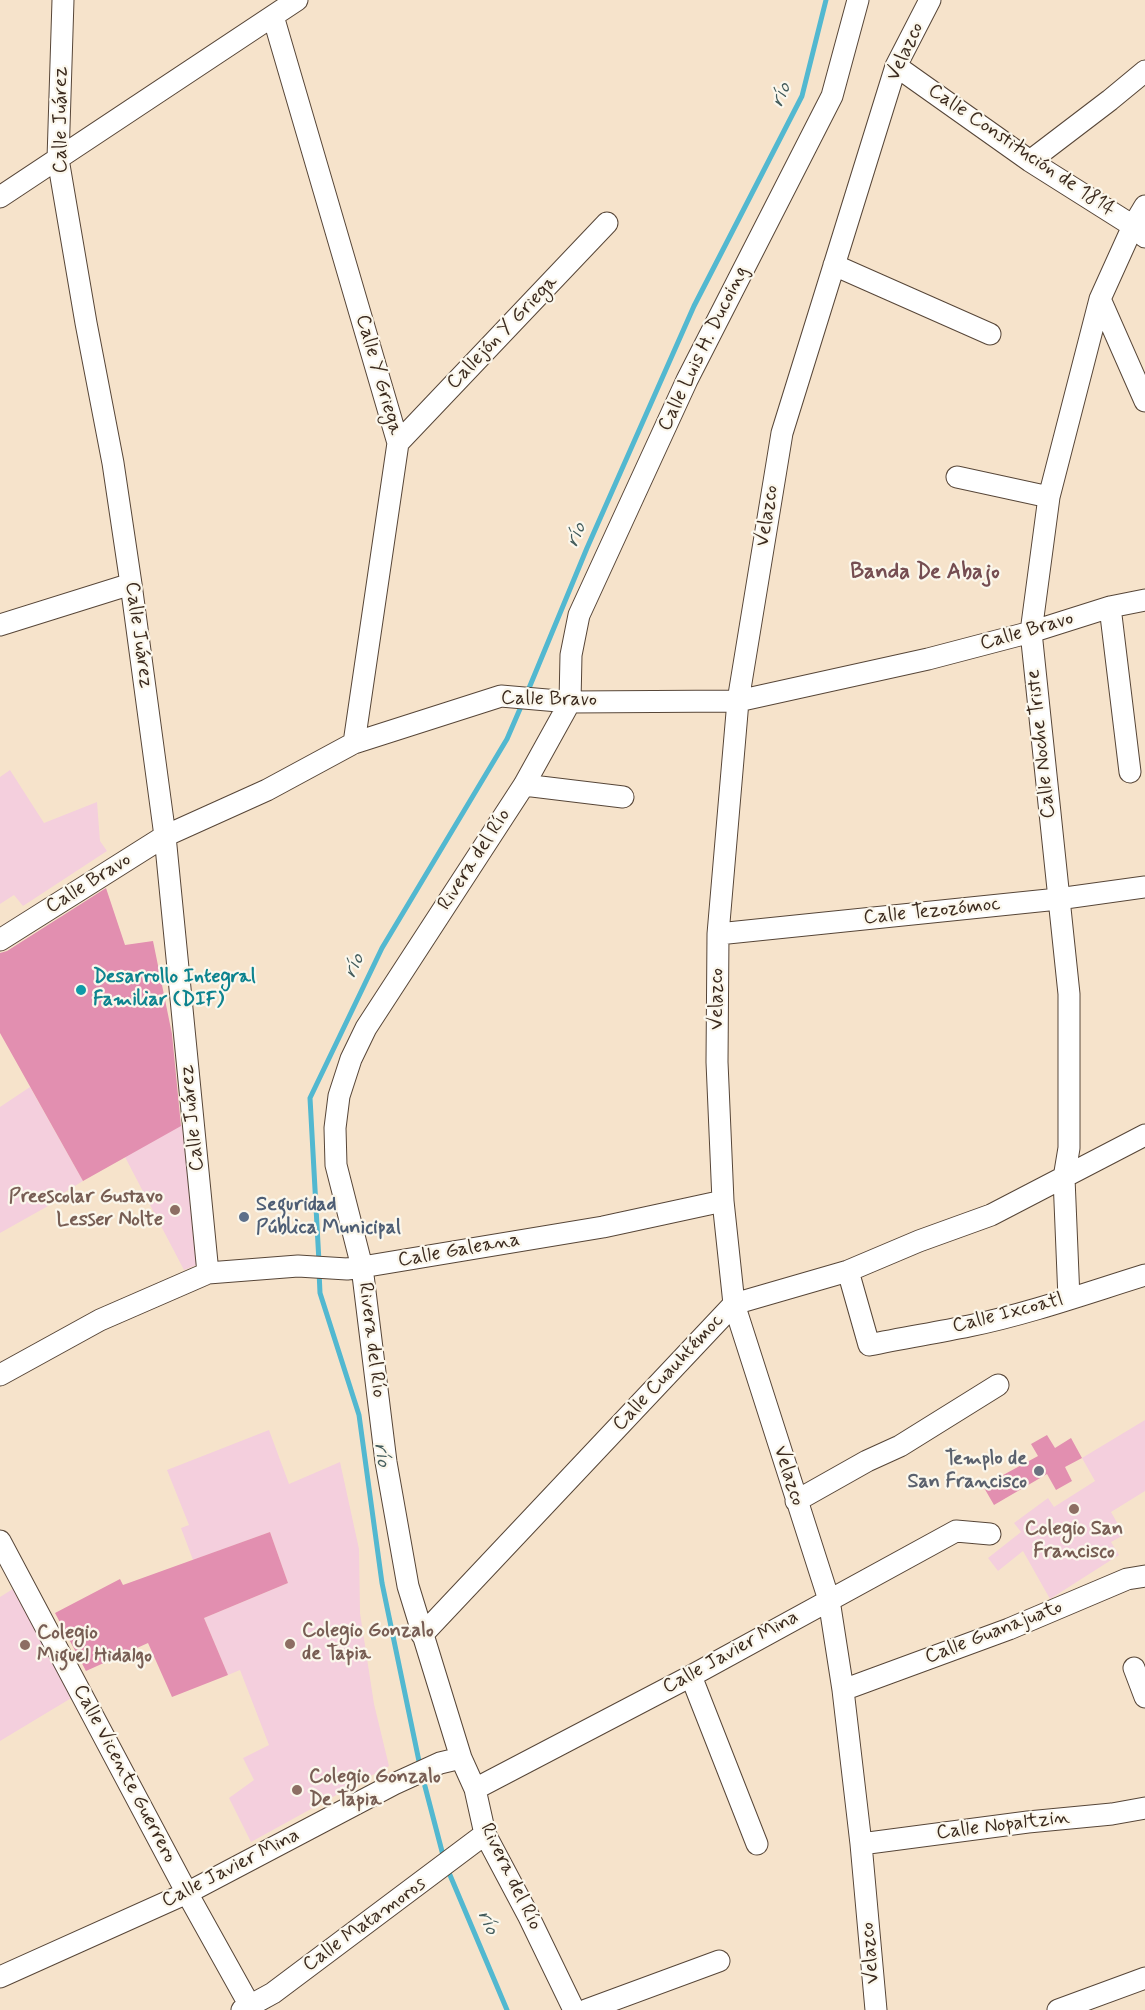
<!DOCTYPE html>
<meta charset="utf-8">
<style>
body{margin:0}
canvas{display:block;background:#f6e3cb}
</style>
<canvas width="1145" height="2010"></canvas>
<script>
const context = document.querySelector('canvas').getContext('2d');
context.lineJoin = 'round';
function fill(path, color) { context.fillStyle = color; context.fill(path, 'evenodd'); }
function trace(path, color, width, dash) { context.strokeStyle = color; context.lineWidth = width; context.lineCap = dash ? 'butt' : 'round'; context.setLineDash(dash || []); context.stroke(path); }
function drawText(font, color, halo, rows, align = 'center') {
  context.font = font + ' Mynerve,sans-serif'; context.lineWidth = 4.5; context.setLineDash([]); context.textBaseline = 'middle'; context.strokeStyle = halo; context.fillStyle = color; for (const [text, x, y, turn = 0] of rows) {
    context.save(); context.translate(x, y); context.rotate((+turn || 0) * Math.PI / 180); context.textAlign = isNaN(turn) ? turn : align; if (halo) context.strokeText(text, 0, 0); context.fillText(text, 0, 0); context.restore();
  }
}
fill(new Path2D(`
 M10 770 44 823 97 802 100 841 107 851 23 906 14 895 0 904V777Z
 M30 1087 83 1181 47 1203 48 1206 0 1233V1107Z
 M189 1121 204 1262 184 1270 125 1157Z
 M1145 1420V1491L1111 1512 1124 1535 1111 1542 1119 1555 1050 1599 1023 1551 998 1571 988 1558 1021 1532 1014 1523 1048 1498 1054 1507 1095 1481 1082 1458Z
 M269 1430 289 1484 340 1462 359 1549 360 1613 374 1704 389 1766 251 1842 229 1798 254 1780 243 1758 269 1745 240 1670 228 1675 204 1618 288 1583 270 1532 193 1560 181 1528 189 1525 167 1470Z
 M16 1587 78 1694 0 1741V1597Z`), '#f4cfdd');
trace(new Path2D(`
 M527 693 587 548 694 306 802 96 826 0
 M319 1262 310 1098 382 948 507 739 523 702
 M319 1271 320 1293 359 1415 382 1583 420 1766
 M422 1775 444 1859
 M447 1868 507 2010`), '#52b8d0', 5);
fill(new Path2D(`
 M106 888 125 945 153 941 172 1034 181 1126 83 1181 0 1033V953L7 951Z
 M1047 1435 1055 1448 1071 1438 1082 1458 1065 1467 1072 1481 1056 1490 1047 1474 994 1505 983 1486 1038 1456 1031 1444Z
 M270 1532 288 1583 204 1618 228 1675 172 1697 148 1643 86 1671 55 1613 120 1579 123 1585Z`), '#e28fb0');
const minor = new Path2D(`
 M63 0 58 159 86 323 113 463 131 584 165 836 208 1273
 M273 16 398 443 354 743
 M896 66 1030 161 1133 226 1145 237
 M1030 161 1110 100 1145 71
 M0 197 297 0
 M834 265 990 334
 M1100 299 1145 401
 M398 443 607 223
 M957 477 1049 497
 M1110 607 1130 772
 M0 625 131 584
 M524 785 623 797
 M718 934 1058 899 1145 887
 M0 940 165 836 267 790 354 743 501 696 570 702 738 701 928 659 1031 632 1110 607 1145 600
 M848 1271 869 1345C902 1338 935 1333 969 1326 1028 1314 1087 1293 1145 1275
 M1069 1299 1064 1178 1069 1148V994L1031 632 1049 497 1100 299 1133 226 1145 206
 M0 1375 100 1320 208 1273 298 1266 347 1269 362 1267 603 1227 723 1201
 M796 1501 867 1461 900 1446 998 1385
 M0 1541 187 1893 250 2006
 M422 1635 734 1304 848 1271 919 1241 991 1215 1145 1135
 M1134 1668 1145 1697
 M691 1676 757 1844
 M843 1690 1009 1629 1127 1579 1145 1576
 M475 1789 691 1676 956 1531 990 1534
 M861 1844 1028 1822 1112 1814 1145 1808
 M0 1977 187 1893 394 1784 440 1763 461 1758
 M242 2010 273 1993 485 1834
 M574 2010 528 1915 485 1834 475 1789 461 1758 408 1586 386 1462 362 1267 336 1165 335 1128 339 1096 351 1059 366 1028 524 785 570 702 571 655 579 615 687 380 832 96 858 0
 M586 2010 719 1961
 M876 2010 861 1844 843 1690 829 1600 734 1304 723 1201 717 1062 718 934 738 701 782 433 896 66 930 0
 M1058 2010 1145 1978`);
trace(minor, '#574638', 23);
trace(minor, '#fff', 21);
for (const [x, y, r, color] of [
 [81,990,6,"#0f9aa8"],
 [175,1210,6,"#8d6e63"],
 [244,1217,6,"#5c6f8a"],
 [1039,1471,6,"#6b7280"],
 [1074,1509,6,"#8d6e63"],
 [290,1644,6,"#8d6e63"],
 [25,1645,6,"#8d6e63"],
 [297,1790,6,"#8d6e63"]
]) { const dot = new Path2D(); dot.arc(x, y, r, 0, 2 * Math.PI); context.fillStyle = color; context.fill(dot); trace(dot, '#fbf7ec', 2); }
drawText('20px', '#3b2a1e', '#fbf7ec', [
 ["Velazco",906,52,-65],
 ["Calle Juárez",62,120,-90],
 ["Calle Constitución de 1814",1021,151,34],
 ["Callejón Y Griega",503,333,-46],
 ["Calle Luis H. Ducoing",704,349,-64],
 ["Calle Y Griega",378,375,74],
 ["Velazco",768,516,-81],
 ["Calle Bravo",1027,632,-16],
 ["Calle Juárez",138,635,82],
 ["Calle Bravo",549,700,1],
 ["Calle Noche Triste",1042,744,-96],
 ["Rivera del Río",475,860,-57],
 ["Calle Bravo",89,884,-32],
 ["Calle Tezozómoc",932,912,-6],
 ["Velazco",718,999,-90],
 ["Calle Juárez",193,1118,-96],
 ["Calle Galeana",459,1251,-10],
 ["Calle Ixcoatl",1008,1314,-14],
 ["Rivera del Río",371,1340,83],
 ["Calle Cuauhtémoc",669,1373,-47],
 ["Velazco",788,1476,72],
 ["Calle Guanajuato",994,1633,-21],
 ["Calle Javier Mina",731,1653,-29],
 ["Calle Vicente Guerrero",124,1774,62],
 ["Calle Nopaltzin",1003,1826,-7],
 ["Calle Javier Mina",231,1869,-27],
 ["Rivera del Río",510,1877,64],
 ["Calle Matamoros",365,1925,-36],
 ["Velazco",871,1953,-95]
]);
drawText('bold 20px', '#0d838f', '#fbf7ec', [
 ["Desarrollo Integral",93,978],
 ["Familiar (DIF)",93,1001]
], 'left');
drawText('bold 20px', '#785e54', '#fbf7ec', [
 ["Preescolar Gustavo",163,1198,"right"],
 ["Lesser Nolte",163,1221,"right"],
 ["Colegio San",1074,1530,"center"],
 ["Francisco",1074,1553,"center"],
 ["Colegio Gonzalo",302,1632],
 ["de Tapia",302,1655],
 ["Colegio",37,1634],
 ["Miguel Hidalgo",37,1657],
 ["Colegio Gonzalo",309,1778],
 ["De Tapia",309,1801]
], 'left');
drawText('bold 20px', '#4e5e75', '#fbf7ec', [
 ["Seguridad",256,1206],
 ["Pública Municipal",256,1229]
], 'left');
drawText('bold 20px', '#5b616d', '#fbf7ec', [
 ["Templo de",1027,1460],
 ["San Francisco",1027,1483]
], 'right');
drawText('italic 21px', '#435c5c', '#fbf7ec', [
 ["río",782,95,-67],
 ["río",577,535,-67],
 ["río",355,966,-65],
 ["río",381,1455,82],
 ["río",487,1923,66]
]);
drawText('bold 22px', '#754d51', '#fbf7ec', [
 ["Banda De Abajo",925,573]
]);
</script>
